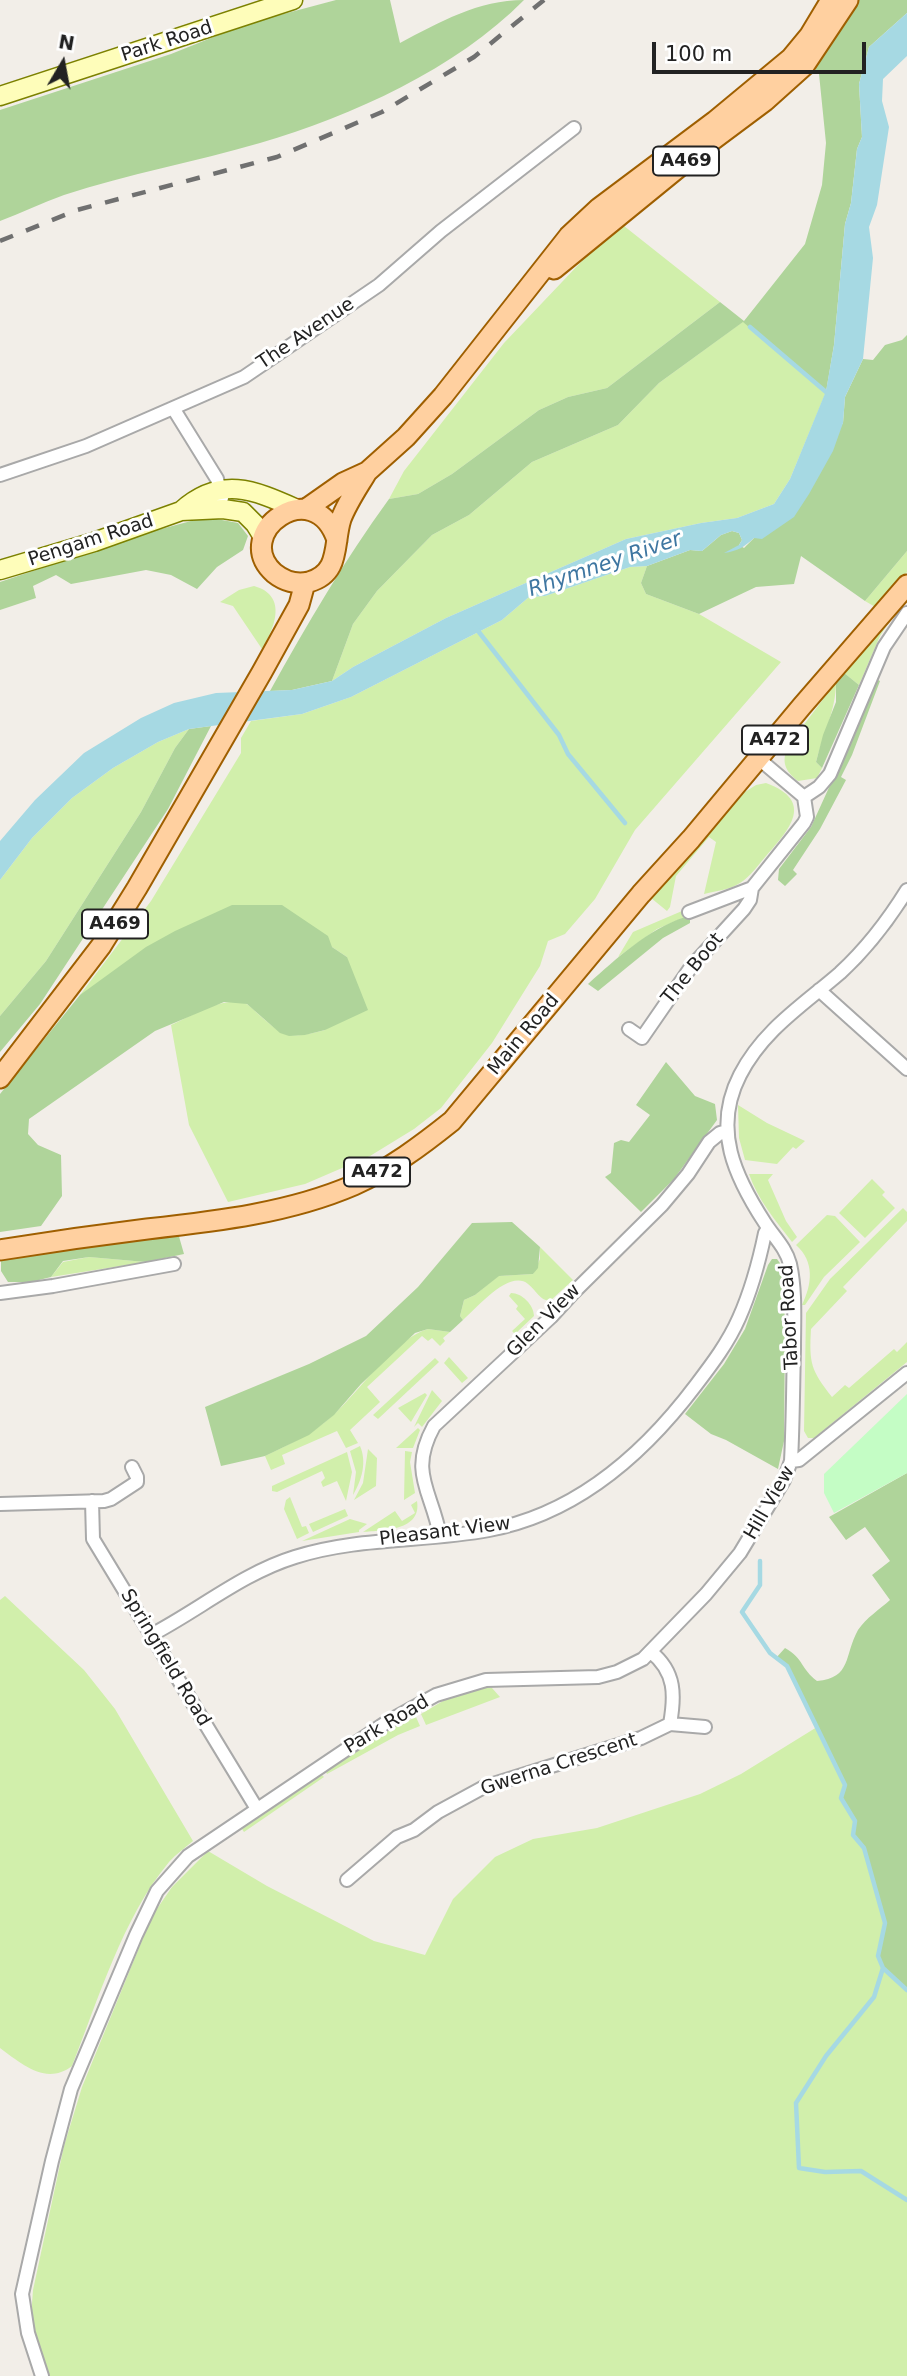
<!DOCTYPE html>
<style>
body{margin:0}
#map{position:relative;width:907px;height:2376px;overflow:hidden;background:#f2eee8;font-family:"DejaVu Sans",sans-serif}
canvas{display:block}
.north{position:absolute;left:28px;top:28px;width:70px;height:70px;-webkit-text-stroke:5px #fff;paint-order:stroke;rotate:10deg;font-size:19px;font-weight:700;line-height:28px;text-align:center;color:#222}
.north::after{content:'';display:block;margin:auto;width:24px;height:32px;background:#222;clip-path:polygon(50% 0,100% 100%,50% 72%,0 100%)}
.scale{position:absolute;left:652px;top:42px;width:214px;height:32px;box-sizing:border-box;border:4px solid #222;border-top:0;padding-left:9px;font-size:21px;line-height:24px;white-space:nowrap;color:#222;-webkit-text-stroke:5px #fff;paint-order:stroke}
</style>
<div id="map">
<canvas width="907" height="2376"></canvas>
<div class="north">N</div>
<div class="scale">100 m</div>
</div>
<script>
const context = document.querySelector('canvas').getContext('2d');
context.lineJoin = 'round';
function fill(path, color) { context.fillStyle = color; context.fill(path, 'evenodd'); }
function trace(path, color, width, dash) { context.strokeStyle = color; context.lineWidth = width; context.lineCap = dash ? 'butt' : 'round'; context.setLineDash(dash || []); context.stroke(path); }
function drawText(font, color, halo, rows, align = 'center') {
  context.font = font + ' "DejaVu Sans",sans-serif'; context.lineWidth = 6; context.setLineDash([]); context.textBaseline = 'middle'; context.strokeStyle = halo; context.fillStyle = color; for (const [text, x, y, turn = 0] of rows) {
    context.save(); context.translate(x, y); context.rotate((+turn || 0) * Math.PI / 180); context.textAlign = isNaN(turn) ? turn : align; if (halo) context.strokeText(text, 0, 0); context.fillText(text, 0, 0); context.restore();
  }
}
fill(new Path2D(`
 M619 222 720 302 607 388 568 397 539 410 452 474 418 494 389 499 404 471 504 343Z
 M744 321 826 392 790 479 774 504 737 518 701 523 626 539 446 618 353 667 332 681 353 624 377 591 432 535 469 515 532 462 618 425 659 383Z
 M907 551V572L877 608 865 601Z
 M647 566 641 583 646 594 699 614 781 662 635 830 595 899 565 934 548 941 540 966 492 1043 441 1108 414 1129 370 1156 305 1184 228 1202 189 1125 171 1025C190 1017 216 1000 238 1002 246 1002 250 1006 256 1012 284 1037 287 1040 325 1030L347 957 332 947 80 995 151 901 241 753V738L251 721 302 714 351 697 502 620 529 597 545 596 630 567Z
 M254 586C287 595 276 626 262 649L233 606 220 602 239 590Z
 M893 616 880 636 859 685 843 672Z
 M836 682C836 710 823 735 816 762L822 768 817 778 798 781C785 771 781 762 788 746Z
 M189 729 175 748 141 812 46 961 0 1016V880L32 838 72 798 113 768 158 742Z
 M766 783C815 801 790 829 766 856 758 865 750 877 740 883 730 890 715 891 704 894L716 842 709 837 676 876 670 907 667 911 651 898 745 792 756 785Z
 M682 911 685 917 657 929 618 957 633 932Z
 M738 1105 767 1123 805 1141 796 1149 793 1147 777 1164 745 1160 739 1138Z
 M749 1174H773L768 1180 786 1221 797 1237 792 1242C775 1220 758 1200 749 1174Z
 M872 1179 885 1192 882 1195 895 1208 865 1238 839 1213Z
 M903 1208 907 1212V1221L843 1287 847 1291 811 1329C809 1364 811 1370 832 1397L845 1385 849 1388 894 1349 897 1352 907 1342V1362L814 1438H808L804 1431 806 1313 830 1279Z
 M827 1215 835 1216 860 1242 824 1277 805 1305H802C812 1284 815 1262 796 1245Z
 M540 1247 573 1280 550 1301C539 1300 537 1291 528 1284 509 1269 477 1308 463 1320L460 1316 464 1300 475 1295 498 1276 533 1274 540 1259Z
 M89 1257 146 1262 51 1277 63 1262Z
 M511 1293C522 1293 534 1305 534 1316L515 1334 512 1331 525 1319 516 1309 518 1306 509 1296Z
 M428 1329 450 1332 443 1338 445 1341 440 1346 432 1338 428 1341 422 1336 367 1387 380 1402 350 1430 358 1443 346 1448 337 1431 282 1455 285 1464 271 1470 265 1456C289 1444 311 1435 331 1417 359 1393 393 1339 428 1329Z
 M449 1357 468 1378 462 1383 444 1363Z
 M435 1358 439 1362 378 1419 373 1415Z
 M432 1390 442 1401 422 1427 418 1423 414 1427Z
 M425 1393 427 1395 411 1422 398 1408Z
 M418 1428 420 1430 413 1448H396Z
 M360 1446C367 1462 362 1480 353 1495L356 1472 350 1451Z
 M368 1449 377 1458 376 1486 354 1500 363 1483Z
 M405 1451 412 1452 410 1462 415 1493 404 1500Z
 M347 1452 352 1472 346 1501 337 1481 323 1487 321 1482 325 1478 322 1471 277 1492 272 1491V1486Z
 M290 1497 302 1527 306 1526 309 1533 297 1539 284 1509 286 1500Z
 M417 1501C422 1531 383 1530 363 1532L395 1511 402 1521 415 1513 411 1505Z
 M345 1509 348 1516 313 1532 309 1524Z
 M350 1519 367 1524 359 1530V1532L302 1541Z
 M5 1596 84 1670 115 1709 193 1841C185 1848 176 1854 169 1862 123 1917 98 2000 72 2066 46 2086 22 2064 0 2048V1600Z
 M479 1687 492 1688 500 1697 426 1725 421 1714 453 1695Z
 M416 1717 420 1726 398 1735 327 1774 326 1772 394 1727Z
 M817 1727 845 1785 841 1798 855 1821 853 1835 864 1848 885 1923 878 1956 899 1984 907 1990V2376H48L31 2317 33 2290 64 2146 82 2087 152 1916 172 1887 208 1851 267 1886 374 1941 425 1955 453 1899 495 1857 533 1839 597 1828 700 1794 741 1774Z
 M322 1775 324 1777 244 1832 242 1829Z`), '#d1efab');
fill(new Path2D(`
 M336 0H390L400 43C440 22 478 0 524 0 456 69 352 116 260 143 195 162 128 174 64 195 42 203 21 213 0 221V110L171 54 246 24Z
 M858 0H907V13L869 47 859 84 862 137 857 149 851 203 845 224 834 345 826 392 743 322 659 383 618 425 532 462 469 515 432 535 377 591 353 624 332 681 292 690 270 691C307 624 344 561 389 499L418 494 452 474 539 410 568 397 607 388 720 302 744 321 805 244 822 185 826 143 819 74 812 64 851 14Z
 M907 335V551L865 601 801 556 794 584 756 587 699 614 646 594 641 583 647 566 690 550 702 551 721 535 732 531 739 533 742 540 739 545 744 548 754 538 843 423 845 397 863 359 873 360 885 345 902 340Z
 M206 517 238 523 248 536 243 550 217 567 197 589 171 575 146 570 71 584 56 575 33 586 36 598 0 610V582L150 532Z
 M843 672 859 685 822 768 816 762 823 735 836 702V682Z
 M878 680 880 681 852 755 841 777 846 780 820 829 793 870 797 874 785 886 778 880 779 869 811 827Z
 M211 726 168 809 40 1004 0 1052V1016L46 961 141 812 175 748 189 729Z
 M232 905H282L328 936 332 947 347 957 368 1010 325 1030 305 1035 289 1036 280 1033 247 1004 224 1002 155 1031 29 1119 28 1134 38 1145 61 1155 62 1196 41 1226 0 1232V1094L80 995 146 947 175 931Z
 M685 917 690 919V923L663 938 598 991 588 984C617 958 647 930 685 917Z
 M666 1062 695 1096 715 1104 717 1120 674 1179 641 1212 605 1177 611 1173 614 1143 621 1140 629 1142 650 1115 636 1105Z
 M512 1222 540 1247 538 1268 533 1274 499 1276 475 1295 464 1300 460 1316 463 1320 450 1332 428 1329 415 1333 361 1384 334 1415 309 1435 265 1456 221 1466 205 1407 309 1364 366 1336 418 1287 472 1223Z
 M178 1233 184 1254 146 1262 89 1257 63 1261 51 1277 31 1282H8L1 1271V1260L11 1256Z
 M772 1259H777L782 1266 785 1323 784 1441 778 1469 726 1440 711 1434 685 1414 724 1364 745 1329 768 1265Z
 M907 1473V1990L883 1968 878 1956 885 1923 865 1848 853 1835 855 1821 841 1798 845 1785 787 1666 776 1658 785 1648C804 1659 801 1669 817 1681 852 1678 844 1655 858 1630 866 1618 880 1609 890 1600L872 1575 890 1561 865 1527 846 1540 829 1517Z`), '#afd49a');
fill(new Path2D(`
 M907 1394V1473L834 1513 824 1493V1474Z`), '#c4fdc5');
fill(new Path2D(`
 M907 13V56L883 79 882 101 889 127 877 205 869 227 873 258 863 359 845 397 843 423 833 451 809 494 794 517 762 539 754 538C744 547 738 551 724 553L739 545 742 540 739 533 732 531 721 535 702 551 690 550 647 566 630 567 545 596 529 597 502 620 351 697 302 714 189 729 158 742 113 768 72 798 32 838 0 880V841L35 800 84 753 141 718 174 703 216 693 292 690 332 681 353 667 446 618 626 539 701 523 737 518 774 504 790 479 826 391 834 345 845 224 851 203 857 149 862 137 859 84 869 47Z`), '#a6d9e3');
trace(new Path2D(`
 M750 327 826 392
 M475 627 559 735 568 754 625 823
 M760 1561V1585L742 1612 770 1653 787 1666 845 1785 841 1798 855 1821 853 1835 864 1848 885 1923 878 1956 883 1968 907 1990
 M883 1968 874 1997 826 2056 796 2103 799 2168 825 2172 861 2171 907 2200`), '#a6d9e3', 4.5);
const street = new Path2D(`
 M173 408 217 479 222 498
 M0 475 86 446 244 377 379 285 441 231 574 128
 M804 797 819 787 830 774 884 647 907 613
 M689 912 752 888 804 823 807 817 804 797 759 759
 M819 990 907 1069
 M629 1029 642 1038 691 967 744 909 750 900 752 888
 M0 1293 53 1286 174 1264
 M791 1461 799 1460 907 1373
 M92 1501 93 1539 257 1809
 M0 1504 104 1501 111 1499 137 1482V1477L132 1467
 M440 1536C432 1491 408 1473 434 1426L551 1317 572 1294 662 1205 688 1174 709 1142 720 1133 727 1131
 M151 1635C199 1610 243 1573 295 1557 358 1537 425 1542 489 1530 576 1514 644 1454 696 1385 712 1364 728 1343 739 1318 751 1291 759 1262 765 1233L768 1228
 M670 1724 705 1727
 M347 1880 397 1837 414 1830 438 1812 484 1787 641 1738 670 1724C675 1696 676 1672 651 1652
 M42 2376 28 2333 22 2294 52 2161 71 2089 136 1935 157 1891 188 1856 387 1722 436 1695 486 1680 598 1677 617 1672 643 1659 706 1594 740 1553 784 1480 791 1461C793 1423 793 1386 794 1349 794 1321 796 1291 790 1264 786 1248 774 1237 765 1223 735 1177 712 1129 740 1075 763 1030 803 1005 840 973 865 950 889 919 907 890`);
const secondary = new Path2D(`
 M0 96 293 0
 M181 511C221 475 254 490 297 509
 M0 570 94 542 181 511 223 509 243 512 255 524 263 537`);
const primary = new Path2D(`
 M554 269 706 145 765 101 804 66 848 0
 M306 509 343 483 367 472 406 437 443 396 569 236 599 208 715 121 791 58 810 35 831 0
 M337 540C314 472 230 533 274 573 284 581 297 585 309 582 341 573 333 544 341 519 347 503 358 487 367 472
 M0 1078 101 946 137 888 262 672 299 605 305 583
 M0 1250C49 1242 98 1235 147 1229 218 1221 289 1213 354 1185 390 1169 422 1145 452 1121L641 894 691 839 802 706 907 585`);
trace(street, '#a9a9a9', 16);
trace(secondary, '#7c8100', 21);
trace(primary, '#9f5f00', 23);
trace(street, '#fff', 12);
trace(secondary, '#fefdba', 18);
trace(primary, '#ffd0a0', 19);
trace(new Path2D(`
 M0 241 77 210 277 157 382 112 474 57 544 0`), '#707070', 4.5, [14, 14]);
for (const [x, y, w] of [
 [686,161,66],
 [775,740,66],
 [115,924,66],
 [377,1172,66]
]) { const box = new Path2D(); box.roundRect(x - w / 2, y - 14.5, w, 29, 5); context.fillStyle = '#fff'; context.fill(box); trace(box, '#222', 2); }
drawText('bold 18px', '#222', null, [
 ["A469",686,161],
 ["A472",775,740],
 ["A469",115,924],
 ["A472",377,1172]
]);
drawText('19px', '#222', '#fff', [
 ["Park Road",167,42,-18],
 ["The Avenue",306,334,-34],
 ["Pengam Road",91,541,-18],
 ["The Boot",693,969,-51],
 ["Main Road",524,1035,-50],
 ["Tabor Road",790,1317,-93],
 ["Glen View",544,1321,-45],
 ["Hill View",770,1503,-60],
 ["Pleasant View",445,1532,-7],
 ["Springfield Road",165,1658,59],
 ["Park Road",387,1725,-31],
 ["Gwerna Crescent",559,1765,-18]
]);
drawText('italic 21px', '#3e76a1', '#fff', [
 ["Rhymney River",605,565,-19]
]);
</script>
